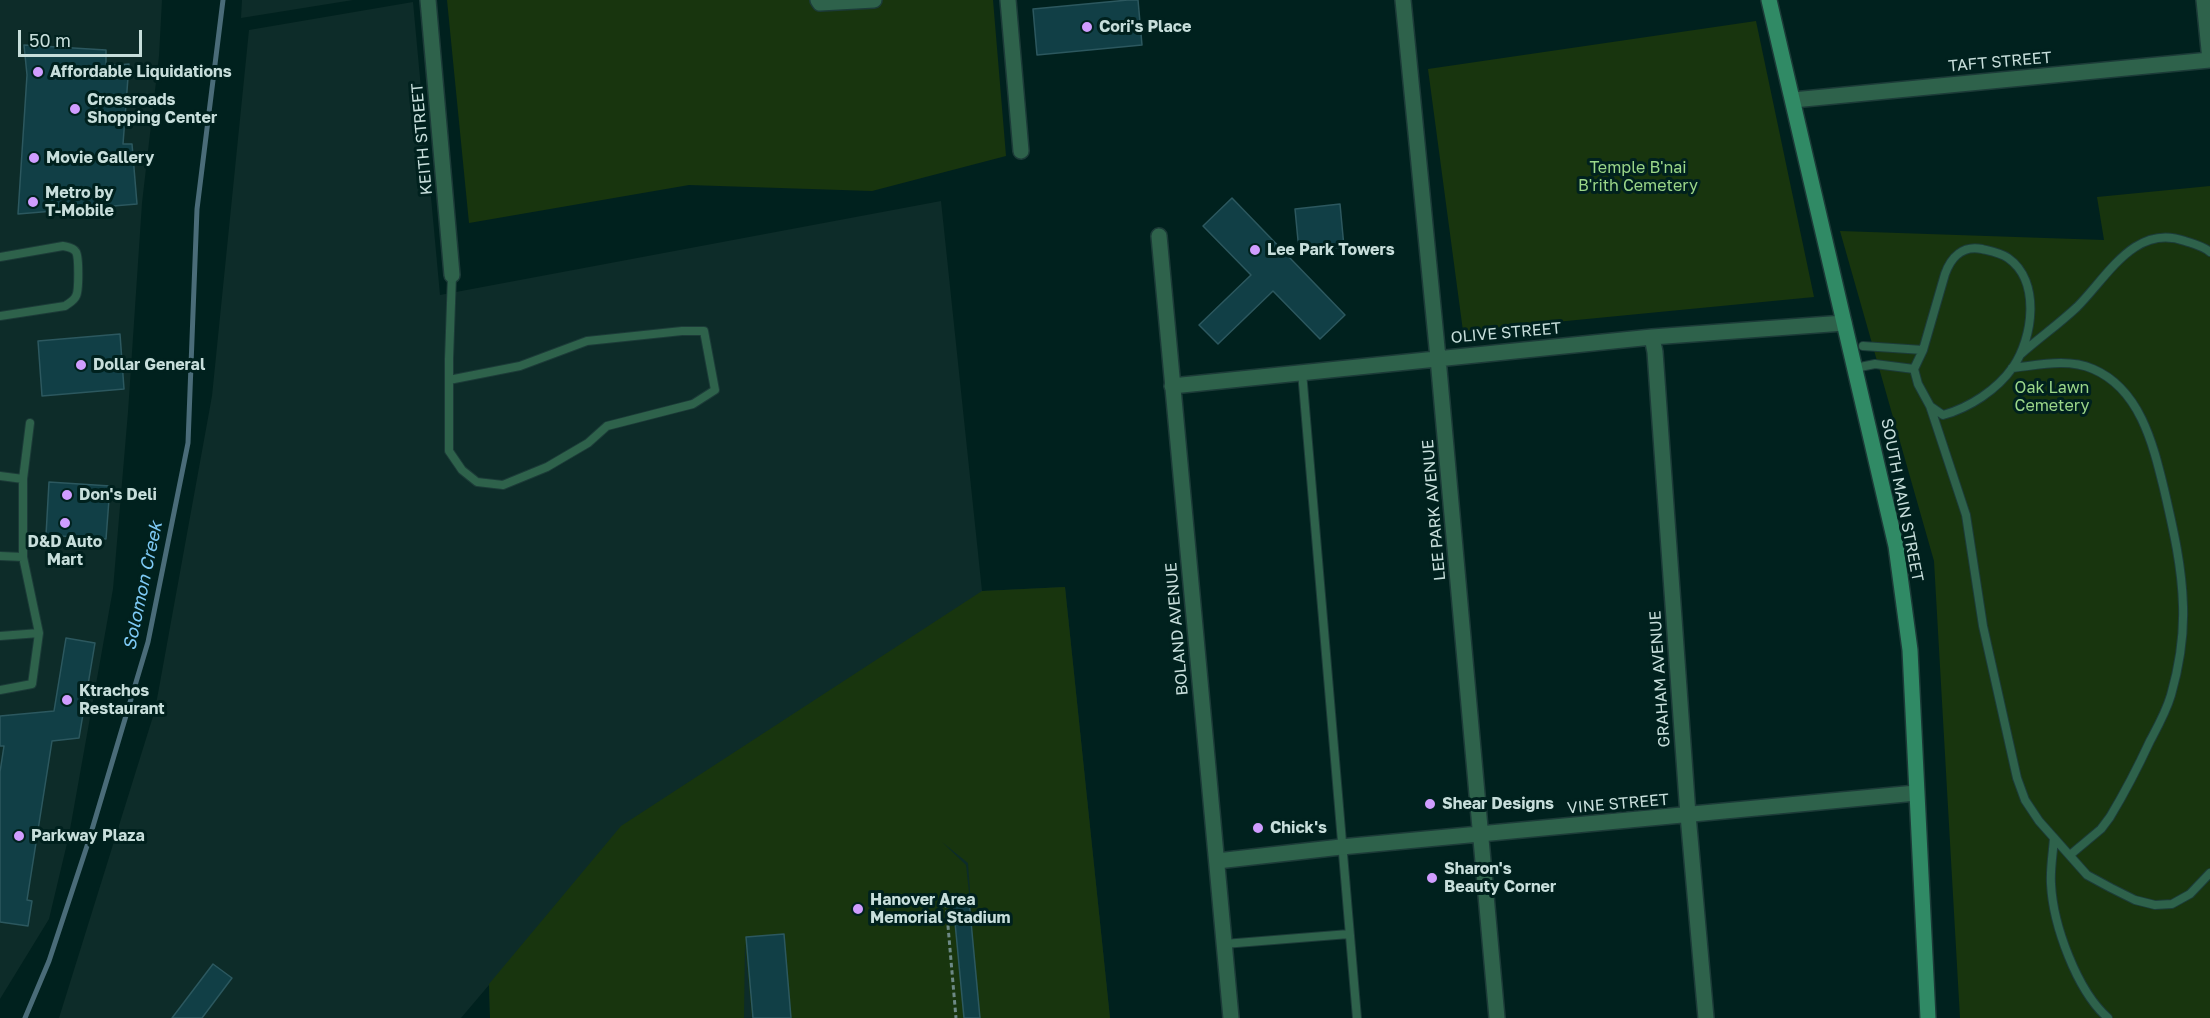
<!DOCTYPE html>
<style>
body{margin:0}
#map{position:relative;width:2210px;height:1018px;overflow:hidden;background:#00211e;font-family:"Golos Text",sans-serif}
canvas{display:block}
.scale{position:absolute;left:18px;top:30px;width:124px;height:27px;box-sizing:border-box;border:3px solid #c7dedb;border-top:0;padding-left:8px;font-size:18px;line-height:21px;white-space:nowrap;color:#c7dedb;-webkit-text-stroke:4px #00211e;paint-order:stroke}
</style>
<div id="map">
<canvas width="2210" height="1018"></canvas>
<div class="scale">50 m</div>
</div>
<script>
const context = document.querySelector('canvas').getContext('2d');
context.lineJoin = 'round';
function fill(path, color) { context.fillStyle = color; context.fill(path, 'evenodd'); }
function trace(path, color, width, dash) { context.strokeStyle = color; context.lineWidth = width; context.lineCap = dash ? 'butt' : 'round'; context.setLineDash(dash || []); context.stroke(path); }
function drawText(font, color, halo, rows, align = 'center') {
  context.font = font + ' "Golos Text",sans-serif'; context.lineWidth = 6; context.setLineDash([]); context.textBaseline = 'middle'; context.strokeStyle = halo; context.fillStyle = color; for (const [text, x, y, turn = 0] of rows) {
    context.save(); context.translate(x, y); context.rotate((+turn || 0) * Math.PI / 180); context.textAlign = isNaN(turn) ? turn : align; if (halo) context.strokeText(text, 0, 0); context.fillText(text, 0, 0); context.restore();
  }
}
fill(new Path2D(`
 M0 0H162L159 56 142 203 128 412 113 589 69 835 49 919 0 999Z
 M242 0H353L241 18Z
 M413 2 440 295 941 201 982 591 1065 587 1110 1018H490L489 985 461 1018H59L155 710 212 396 249 30Z`), '#0d2c29');
fill(new Path2D(`
 M447 0H993L1006 156 872 191 689 185 469 223Z
 M1756 21 1814 297 1463 331 1428 69Z
 M2210 186V1018H1960L1934 561 1840 231 2104 240 2097 197Z
 M1065 587 1110 1018H752L745 943 744 1018H490L489 984 621 826 982 591ZM942 842 968 863 972 920 966 865Z`), '#18350e');
trace(new Path2D(`
 M25 1018 49 961 88 843 148 642 188 443 197 209 223 0`), '#4a6c79', 5);
const building = new Path2D(`
 M1128 0H1138L1142 45 1037 55 1033 9Z
 M24 45 106 50V66L129 64 123 144H132L137 204 18 214 27 75Z
 M1232 198 1345 315 1320 339 1273 291 1218 344 1199 325 1251 275 1203 226Z
 M1340 204 1344 247 1299 251 1295 209Z
 M120 334 124 389 42 396 38 341Z
 M49 482 110 486 106 539 46 535Z
 M66 638 95 643 79 738 52 741 27 900 32 901 28 926 0 922V772L4 746H0V716L54 711Z
 M969 900 980 1018H964L953 901Z
 M784 934 791 1018H753L746 937Z
 M213 964 232 978 202 1018H172Z`);
fill(building, '#113f46');
trace(building, '#2c585f', 1.5);
const lane = new Path2D(`
 M0 257 63 246C67 247 73 247 76 252 79 257 79 291 76 296 74 301 69 303 65 306L0 316
 M1863 346 1923 350 1945 274C1951 257 1963 245 1982 249 1990 251 2001 253 2008 258 2041 281 2033 338 2013 367 1997 390 1969 408 1943 415L1930 406 1918 384 1914 369 1923 350
 M2021 354C2039 338 2059 324 2077 307 2108 276 2135 223 2185 241 2194 244 2203 246 2210 252
 M1855 368 1875 364 1914 369
 M2012 368C2039 365 2068 358 2093 369 2140 389 2153 444 2164 489 2173 528 2182 566 2183 606 2184 635 2179 667 2171 695 2166 712 2158 726 2150 741 2138 767 2125 792 2110 817L2101 829 2070 855
 M1302 372 1357 1018
 M449 380 520 366 587 341 682 331H704L715 390 693 404 607 426 588 443 547 467 503 485 477 482 462 470 449 451V359L452 275
 M1930 406 1966 515 1983 626 2017 778 2025 800 2039 821 2087 875 2111 888 2135 900 2155 905 2172 904 2190 894 2210 873
 M0 476 23 479V557L39 633 32 684 0 690
 M23 479 30 423
 M0 556 23 557
 M0 636 39 633
 M2054 838C2053 853 2050 869 2051 884 2053 925 2077 991 2108 1018
 M1224 944 1349 934`);
const street = new Path2D(`
 M428 0 452 275
 M818 0 820 3 874 0
 M1008 0 1021 151
 M1403 0 1438 358 1497 1018
 M2204 0 2210 60
 M1793 100 2210 60
 M1159 236 1231 1018
 M1652 337 1655 352 1688 815 1706 1018
 M1172 386 1652 337 1844 323
 M1217 861 1341 847 1916 793`);
const secondary = new Path2D(`
 M1769 0 1896 546 1910 650 1928 1018`);
trace(lane, '#1c3b38', 10);
trace(street, '#1c3b38', 18);
trace(secondary, '#1c3b38', 18);
trace(new Path2D(`
 M946 903 956 1018`), '#6d8986', 3, [4.5, 3]);
trace(lane, '#2e624b', 8);
trace(street, '#2e624b', 15);
trace(secondary, '#308a65', 15);
for (const [x, y, r, color] of [
 [1087,27,6,"#d09dff"],
 [38,72,6,"#d09dff"],
 [75,109,6,"#d09dff"],
 [34,158,6,"#d09dff"],
 [33,202,6,"#d09dff"],
 [1255,250,6,"#d09dff"],
 [81,365,6,"#d09dff"],
 [67,495,6,"#d09dff"],
 [65,523,6,"#d09dff"],
 [67,700,6,"#d09dff"],
 [1430,804,6,"#d09dff"],
 [1258,828,6,"#d09dff"],
 [19,836,6,"#d09dff"],
 [1432,878,6,"#d09dff"],
 [858,909,6,"#d09dff"]
]) { const dot = new Path2D(); dot.arc(x, y, r, 0, 2 * Math.PI); context.fillStyle = color; context.fill(dot); trace(dot, '#00211e', 2); }
drawText('bold 16px', '#c7dedb', '#00211e', [
 ["Cori's Place",1099,27],
 ["Affordable Liquidations",50,72],
 ["Crossroads",87,100],
 ["Shopping Center",87,118],
 ["Movie Gallery",46,158],
 ["Metro by",45,193],
 ["T-Mobile",45,211],
 ["Lee Park Towers",1267,250],
 ["Dollar General",93,365],
 ["Don's Deli",79,495],
 ["D&D Auto",65,542,"center"],
 ["Mart",65,560,"center"],
 ["Ktrachos",79,691],
 ["Restaurant",79,709],
 ["Shear Designs",1442,804],
 ["Chick's",1270,828],
 ["Parkway Plaza",31,836],
 ["Sharon's",1444,869],
 ["Beauty Corner",1444,887],
 ["Hanover Area",870,900],
 ["Memorial Stadium",870,918]
], 'left');
drawText('16px', '#c7dedb', '#00211e', [
 ["TAFT STREET",2000,62,-5],
 ["KEITH STREET",422,139,-95],
 ["OLIVE STREET",1506,333,-5],
 ["SOUTH MAIN STREET",1902,500,79],
 ["LEE PARK AVENUE",1434,510,-95],
 ["BOLAND AVENUE",1177,629,-95],
 ["GRAHAM AVENUE",1660,679,-94],
 ["VINE STREET",1618,804,-5]
]);
drawText('16px', '#9bd789', '#00211e', [
 ["Temple B'nai",1638,168],
 ["B'rith Cemetery",1638,186],
 ["Oak Lawn",2052,388],
 ["Cemetery",2052,406]
]);
drawText('italic 18px', '#7ecaf6', '#00211e', [
 ["Solomon Creek",143,586,-78]
]);
</script>
